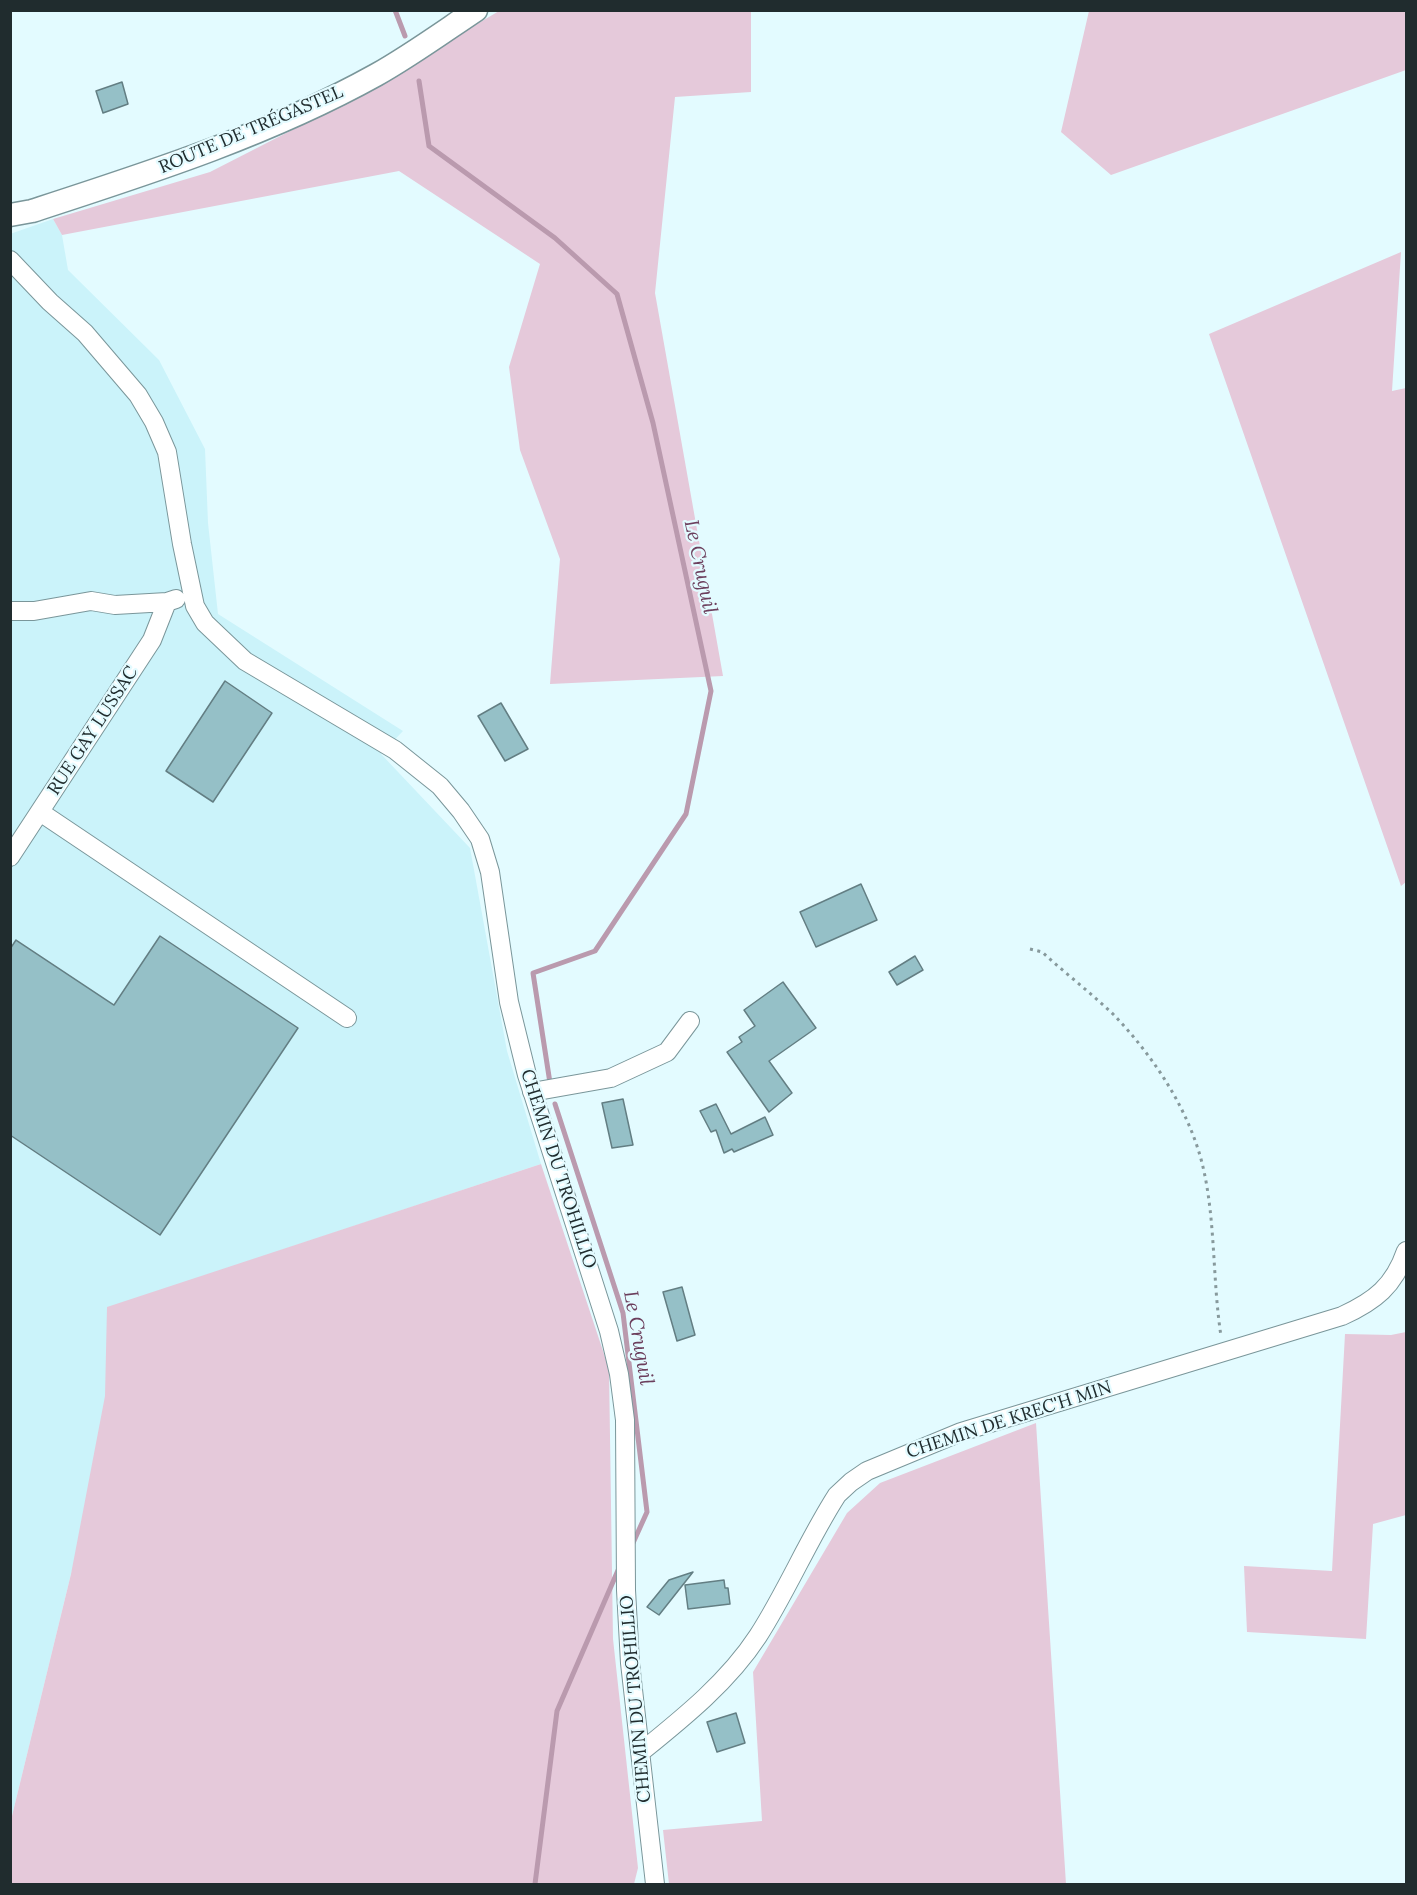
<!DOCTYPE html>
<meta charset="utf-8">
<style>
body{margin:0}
#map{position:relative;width:1417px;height:1895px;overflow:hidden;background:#e3fbff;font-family:Lora,serif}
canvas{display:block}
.frame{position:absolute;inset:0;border:12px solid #202c2e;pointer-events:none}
</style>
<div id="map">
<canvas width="1417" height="1895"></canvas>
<div class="frame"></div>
</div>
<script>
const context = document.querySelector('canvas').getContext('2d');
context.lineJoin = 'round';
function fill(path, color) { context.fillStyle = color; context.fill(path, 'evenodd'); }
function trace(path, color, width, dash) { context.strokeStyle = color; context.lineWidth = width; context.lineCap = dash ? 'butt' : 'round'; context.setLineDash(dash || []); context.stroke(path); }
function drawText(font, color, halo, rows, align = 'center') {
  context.font = font + ' Lora,serif'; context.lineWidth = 4.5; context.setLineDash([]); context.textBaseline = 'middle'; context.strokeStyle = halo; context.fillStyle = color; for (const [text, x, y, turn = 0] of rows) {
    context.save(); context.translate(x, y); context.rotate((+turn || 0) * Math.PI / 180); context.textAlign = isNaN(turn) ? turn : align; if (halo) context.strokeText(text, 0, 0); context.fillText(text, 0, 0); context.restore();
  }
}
fill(new Path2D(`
 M53 219 62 235 68 270 159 360 205 449 208 523 218 614 403 731 381 754 470 848 507 1051 541 1164 161 1290 71 1574 11 1820 10 234Z`), '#cbf3fa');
fill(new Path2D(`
 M581 10 751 11V92L675 97 655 293 723 676 550 684 560 559 520 450 509 367 540 264 399 171 62 235 53 219 210 172 339 106 499 11Z
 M1089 11H1406V70L1111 175 1061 132Z
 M1401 252 1392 391 1406 388V882L1401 886 1209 334Z
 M541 1164 609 1369 613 1639 638 1868 634 1884H11V1820L71 1574 105 1396 107 1307Z
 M1406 1332V1515L1373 1524 1366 1639 1247 1632 1244 1566 1332 1571 1345 1334 1391 1335Z
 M1036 1423 1066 1884H669L663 1830 762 1821 753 1672 847 1513 880 1483Z`), '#e5c9da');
trace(new Path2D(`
 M395 10 405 36
 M419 81 429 146 555 238 617 294 653 423 711 691 686 814 595 951 533 973 550 1083
 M555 1104 623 1313 647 1512 633 1543
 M535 1884 557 1711 619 1568`), '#ba9aae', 5);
const building = new Path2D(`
 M122 82 128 104 103 113 96 91Z
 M225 681 272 713 213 802 166 771Z
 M501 703 528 749 505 761 478 716Z
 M861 884 877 920 816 947 800 912Z
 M160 936 298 1028 160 1235 10 1135V949L16 940 114 1005Z
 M915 956 923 970 897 985 889 972Z
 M783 982 816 1028 769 1061 792 1093 769 1112 727 1052 742 1042 739 1037 755 1026 744 1010Z
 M623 1099 633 1145 612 1148 602 1103Z
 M716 1104 731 1134 765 1117 773 1135 734 1152 732 1149 724 1153 716 1130 711 1132 700 1111Z
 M682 1287 695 1335 677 1341 663 1292Z
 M693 1572 659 1615 647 1607 669 1580Z
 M724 1580 725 1588H728L730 1604 688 1609 685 1585Z
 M736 1713 745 1743 717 1752 707 1722Z`);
fill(building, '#95c0c7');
trace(building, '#637e83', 1.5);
const minor = new Path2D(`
 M10 260 50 302 85 333 138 395 154 422 167 452 182 544 195 606 205 623 245 661 395 750 440 786 461 811 480 839 490 872 509 1002 527 1075 609 1331 619 1374 625 1420 626 1590 630 1663 655 1884
 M10 611H34L91 601 115 605 167 602 176 599
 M40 812 347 1018
 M10 857 152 640 167 602
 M532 1092 611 1078 667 1052 690 1021
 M641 1752C683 1718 728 1682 758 1636 787 1591 808 1540 837 1495L851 1482 867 1471 961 1432 1342 1316C1375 1301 1394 1286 1406 1251`);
const major = new Path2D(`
 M10 215 32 211C149 173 268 135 376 75 410 56 443 32 476 10`);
trace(minor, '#7a969a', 20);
trace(major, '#7a969a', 25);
trace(new Path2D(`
 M1030 949 1042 952C1065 973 1091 993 1114 1015 1152 1055 1186 1105 1201 1159 1216 1215 1212 1278 1221 1336`), '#87999c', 3, [3, 4.5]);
trace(minor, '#fff', 18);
trace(major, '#fff', 22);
drawText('18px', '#202c2e', '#e3fbff', [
 ["ROUTE DE TRÉGASTEL",251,130,-23],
 ["RUE GAY LUSSAC",93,731,-57],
 ["CHEMIN DU TROHILLIO",558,1169,72],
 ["CHEMIN DE KREC'H MIN",1009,1420,-18],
 ["CHEMIN DU TROHILLIO",636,1699,-95]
]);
drawText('italic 20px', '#6c3f5d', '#e3fbff', [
 ["Le Cruguil",700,567,78],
 ["Le Cruguil",638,1338,80]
]);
</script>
